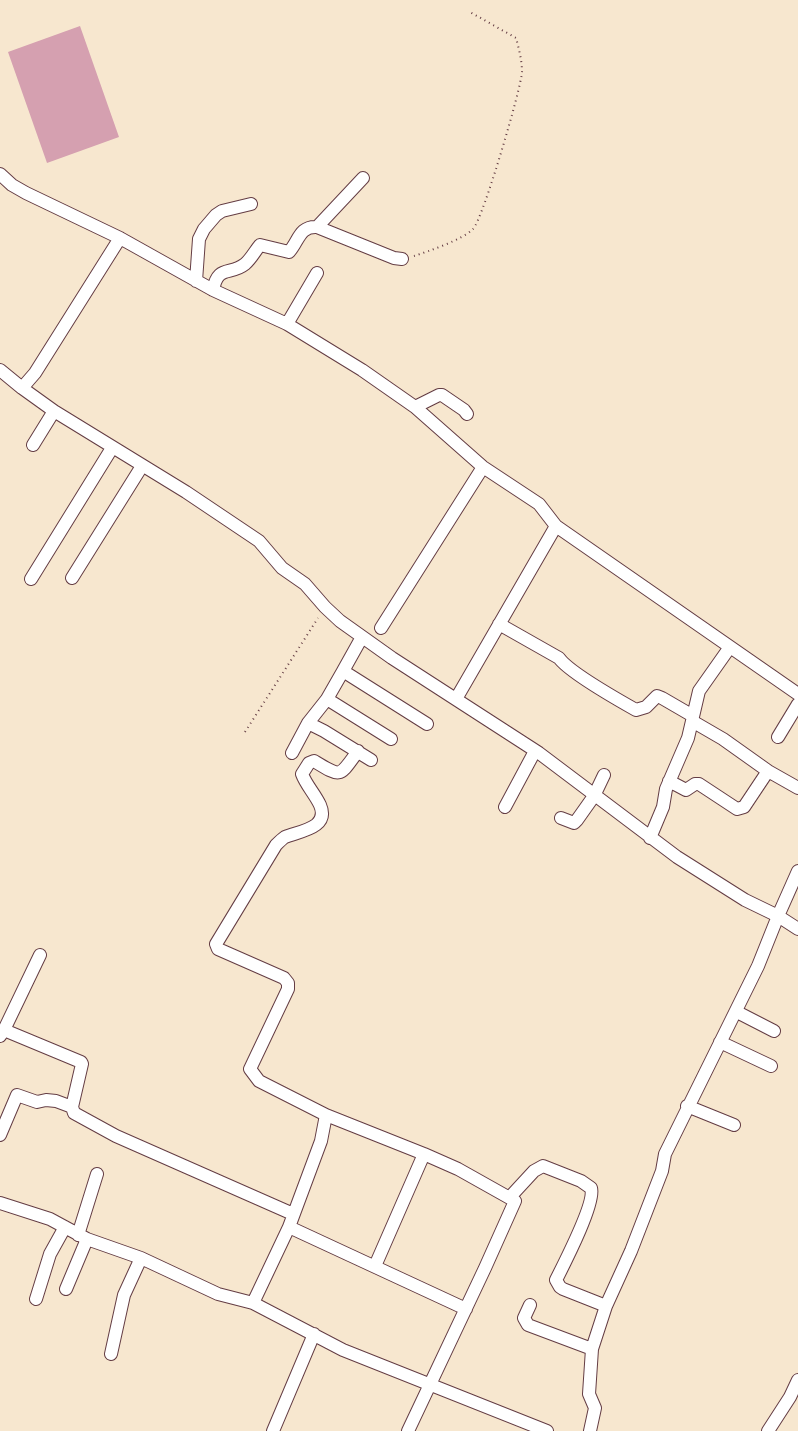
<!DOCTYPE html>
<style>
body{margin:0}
canvas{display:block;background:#f7e7cf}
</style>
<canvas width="798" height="1431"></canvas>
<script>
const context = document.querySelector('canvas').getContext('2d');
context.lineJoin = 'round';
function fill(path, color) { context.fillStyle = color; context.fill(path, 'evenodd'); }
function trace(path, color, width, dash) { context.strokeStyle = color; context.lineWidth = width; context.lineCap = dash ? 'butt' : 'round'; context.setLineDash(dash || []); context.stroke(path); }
fill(new Path2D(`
 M80 26 119 137 47 163 8 52Z`), '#d5a0b0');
const minor = new Path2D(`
 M0 174 12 185 26 193 120 238 213 290 287 324 362 370 415 407 483 467 539 504 556 526 798 694
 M317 227 363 178
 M196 281 199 239 204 229 216 215 222 211 251 204
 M213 290C218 264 230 276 245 264 251 259 255 251 260 245L289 252C299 241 299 226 317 227L394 258 402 259
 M287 324 317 273
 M0 370 22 388 35 373 120 238
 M22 388 54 411 186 492 259 541 282 568 305 584 325 607 340 621 392 658 539 753 677 857 745 900 778 916 798 929
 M415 407 439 395H442L464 410 467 414
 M33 445 54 411
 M72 578 142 466
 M31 579 112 448
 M499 624 559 658C569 672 620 701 636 710L646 707 657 696 662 698 693 716
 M381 628 483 467
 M362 637 343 671 427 724
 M343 671 327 699 391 739
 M456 699 556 526
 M692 721 723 739 768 771
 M308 723 324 731 371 760
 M778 737 798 704
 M292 753 308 723 327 699
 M669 781 686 790 695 784H699L737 809 744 807 768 771 798 788
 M505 807 535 751
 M561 818 574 823 577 820 594 796 604 775
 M650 838 663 807 666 789 688 738 699 691 730 647
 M737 1012 774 1031
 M4 1030 40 955
 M0 1036 4 1030 81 1062 82 1064 72 1107 74 1113 116 1136 293 1214
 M720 1042 771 1066
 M687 1106 734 1125
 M326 1115 424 1154
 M0 1135 17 1095 37 1102 46 1100 56 1101 72 1107
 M510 1197 534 1171 543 1166 581 1181 591 1188C596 1202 564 1264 556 1280L560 1287 563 1289 606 1306
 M0 1203 50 1219 87 1239 141 1258 218 1294 253 1303 343 1350 547 1431
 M289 1227 466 1309
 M78 1235 97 1174
 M375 1266 424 1154 458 1169 515 1201 485 1268 408 1431
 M66 1289 87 1239
 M36 1299 50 1254 65 1227
 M253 1303 289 1227 321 1141 326 1115 259 1081 250 1069 288 989V983L284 978 218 949 216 944 276 845C279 842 282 839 285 837 300 831 330 828 320 805 315 794 306 785 302 774L309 763 314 761C342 778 339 777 358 751
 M530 1305 524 1318 528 1325 592 1349
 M111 1354 124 1295 141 1258
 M273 1431 314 1334
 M590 1431 595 1408 589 1394 592 1349 606 1306 631 1251 662 1171 665 1154 758 966 778 916 798 871
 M768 1431 790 1397 798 1380`);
trace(minor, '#643d44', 14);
trace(new Path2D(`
 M414 256C429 251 462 240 473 229 483 219 521 89 522 72 522 61 519 49 516 38L470 12
 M245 732 318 618`), '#643d44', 2, [1, 4]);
trace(minor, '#fff', 12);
</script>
